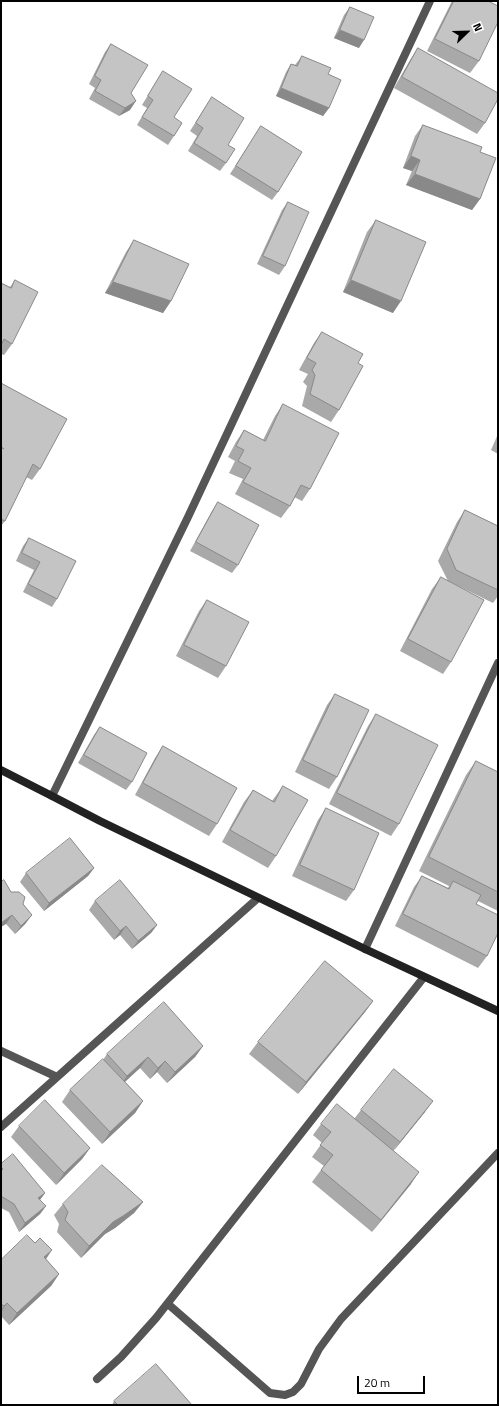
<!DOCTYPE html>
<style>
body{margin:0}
#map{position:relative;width:499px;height:1406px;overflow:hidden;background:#fff;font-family:"Titillium Web",sans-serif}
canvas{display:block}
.frame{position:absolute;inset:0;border:2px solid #000;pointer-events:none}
.north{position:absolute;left:447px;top:12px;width:40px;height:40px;-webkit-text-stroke:3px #fff;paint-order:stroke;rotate:67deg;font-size:11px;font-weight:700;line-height:16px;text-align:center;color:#000}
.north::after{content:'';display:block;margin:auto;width:14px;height:18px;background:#000;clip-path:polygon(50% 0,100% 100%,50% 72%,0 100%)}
.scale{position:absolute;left:357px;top:1376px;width:68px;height:18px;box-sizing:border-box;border:2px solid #000;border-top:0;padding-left:5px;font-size:12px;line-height:14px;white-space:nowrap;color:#000;-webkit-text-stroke:3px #fff;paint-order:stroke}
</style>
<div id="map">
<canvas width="499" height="1406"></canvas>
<div class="frame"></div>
<div class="north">N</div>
<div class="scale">20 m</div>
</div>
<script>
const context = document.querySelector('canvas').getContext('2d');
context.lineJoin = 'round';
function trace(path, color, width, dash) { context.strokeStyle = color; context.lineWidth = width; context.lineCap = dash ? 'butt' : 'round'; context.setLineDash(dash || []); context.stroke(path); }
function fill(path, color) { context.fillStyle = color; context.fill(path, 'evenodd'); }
trace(new Path2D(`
 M52 796 188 517 430 1
 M365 949 498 663
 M1 1051 57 1077
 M1 1127 258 898
 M168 1304 270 1393 285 1395 293 1392 301 1384 319 1349 341 1319 498 1153
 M97 1379 121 1357 156 1318 424 977`), '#555', 8);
trace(new Path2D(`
 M1 770 52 796 100 821 365 949 498 1011`), '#222', 8);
fill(new Path2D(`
 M452 1H488L479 61 470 73 427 51Z
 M350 7 359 48 334 38 344 15Z
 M111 44 131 93 130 110 119 116 89 99 95 88 89 84 105 52Z
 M418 48 485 123 477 134 394 88 410 60Z
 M302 56 328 74 329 108 323 116 276 96 286 72 291 64 295 65Z
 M163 71 174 117V136L168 145 137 125 147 108 142 105Z
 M212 97 228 145 226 163 220 171 188 151 197 136 190 131Z
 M423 125 480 152V199L472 210 406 185 412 171 403 168 415 136Z
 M261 126 278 192 272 200 230 174Z
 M288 202 285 266 279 275 257 264 282 210Z
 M376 220 393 313 343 292 367 232Z
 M134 240 171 301 163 313 105 293 126 252Z
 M15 280 12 344 4 355 1 354V283L10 287Z
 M322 332 358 363 339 410 331 422 302 406 307 386 303 382 308 374 299 370 314 343Z
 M1 383 40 469 32 480 26 477 5 521 1 526Z
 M283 404 310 489 302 501 294 497 290 506 281 518 235 494 243 479 229 473 235 461 228 457 236 442 244 430 263 440 275 416Z
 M498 434V454L491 450Z
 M218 502 238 565 232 573 190 551 212 511Z
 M465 510 498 526V596L493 603 448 581 438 561 457 522Z
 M29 538 57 599 52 607 23 592 34 570 16 561 23 546Z
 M441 577 451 662 443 674 400 651 432 589Z
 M207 600 226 666 218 678 176 656 199 611Z
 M335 694 337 777 329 789 295 772 327 705Z
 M376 714 399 824 391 836 329 804 368 726Z
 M100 727 132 782 126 790 78 763 94 735Z
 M163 746 217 824 209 836 135 795 155 758Z
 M476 761 498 772V911L478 901 476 904 487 956 478 968 395 926 414 887 422 876 448 888 449 886 419 871 466 775Z
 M283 786 276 856 268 868 222 842 244 802 253 790 272 801Z
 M326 808 354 890 346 901 292 876 318 820Z
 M94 868 88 876 44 911 20 882 26 873Z
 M11 892 23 904 26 923 15 934 6 924Z
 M95 901 157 925 151 933 132 949 120 935 114 940 89 910Z
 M373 1001 365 1012 298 1094 249 1054 258 1042Z
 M203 1046 195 1057 167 1083 157 1072 150 1079 140 1068 125 1082 143 1101 135 1113 102 1144 62 1102 70 1090 103 1060 107 1054Z
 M361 1110 425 1112 393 1151 411 1184 372 1232 312 1182 324 1166 312 1157 322 1143 313 1135 321 1124 354 1119Z
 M19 1126 90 1148 82 1159 56 1185 11 1137Z
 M1 1164 45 1193 40 1200 46 1206 40 1214 19 1232 9 1212 1 1208Z
 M143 1202 134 1213 115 1228 105 1234 81 1258 57 1232 59 1224 54 1215 63 1204Z
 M46 1259 59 1274 51 1286 9 1325 1 1316V1260Z
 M114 1401 192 1405H112Z`), '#a9a9a9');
fill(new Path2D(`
 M340 30 364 40 359 48 334 38Z
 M281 88 329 108 323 116 276 96Z
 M136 101 130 110 119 116 125 108Z
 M411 156 420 160 412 171 403 168Z
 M415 174 480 199 472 210 406 185Z
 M351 280 401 301 393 313 343 292Z
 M113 282 171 301 163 313 105 293Z
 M94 868 88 876 44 911 49 903Z
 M12 915 6 924 1 927V923Z
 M32 915 26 923 15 934 21 926Z
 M157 925 151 933 132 949 138 941Z
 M126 926 120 935 114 940 120 931Z
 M373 1001 365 1012 298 1094 306 1082Z
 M203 1046 195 1057 167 1083 175 1072Z
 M148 1057 140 1068 119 1087 127 1076Z
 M165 1061 157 1072 150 1079 158 1068Z
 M143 1101 135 1113 102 1144 110 1132Z
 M433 1101 425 1112 392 1153 400 1142Z
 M90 1148 82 1159 56 1185 64 1173Z
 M419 1172 411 1184 372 1232 381 1220Z
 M45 1193 39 1201 38 1198Z
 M143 1202 134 1213 115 1228 105 1234 81 1258 89 1246 113 1222Z
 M46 1206 40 1214 19 1232 25 1223Z
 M52 1250 44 1262V1257Z
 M59 1274 51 1286 9 1325 17 1313Z
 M7 1303 1 1312V1310Z`), '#898989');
const building = new Path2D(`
 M454 1H488L498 6V22L479 61 435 39Z
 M350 7 374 17 364 40 340 30Z
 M111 44 148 65 131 93 136 101 125 108 95 91 101 80 95 76Z
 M418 48 498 93V99L485 123 402 77Z
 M302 56 331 68 328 74 341 80 329 108 281 88 291 64 297 66Z
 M163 71 192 89 174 117 182 123 174 136 142 117 153 100 148 96Z
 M212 97 244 118 228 145 235 149 226 163 194 143 203 128 196 123Z
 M423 125 482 147 480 152 496 158 480 199 415 174 420 160 411 156Z
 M261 126 302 152 278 192 236 166Z
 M288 202 309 212 285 266 263 256Z
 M376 220 426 242 401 301 351 280Z
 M134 240 189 264 171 301 113 282Z
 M15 280 38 292 12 344 4 339 1 345V283L11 288Z
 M322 332 363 354 358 363 363 366 339 410 310 394 315 375 312 370 316 363 307 358Z
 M1 383 67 419 40 469 33 464 5 521 1 519V447L4 449 1 447Z
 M283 404 339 433 310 489 301 485 290 506 243 482 251 468 238 461 244 450 236 446 244 430 265 441Z
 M218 502 259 525 238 565 196 542Z
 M465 510 498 526V590L456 570 447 549Z
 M29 538 76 561 57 599 28 584 40 562 22 553Z
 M441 577 484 600 451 662 408 639Z
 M207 600 249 622 226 666 184 645Z
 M335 694 369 710 337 777 303 760Z
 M376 714 438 745 399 824 337 793Z
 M100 727 147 753 132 782 84 755Z
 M163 746 237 788 217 824 143 783Z
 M476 761 498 772V892L429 857Z
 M283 786 308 800 276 856 230 830 253 790 274 802Z
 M326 808 379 833 354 890 300 865Z
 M70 838 94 868 49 903 26 873Z
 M422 876 449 889 453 881 481 895 476 904 498 915V933L487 956 403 914Z
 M4 880 11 892H19L25 897 23 904 32 915 21 926 12 915 1 923V882Z
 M120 880 157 925 138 941 126 926 120 931 95 901Z
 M325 961 373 1001 306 1082 258 1042Z
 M164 1002 203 1046 175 1072 165 1061 158 1068 148 1057 127 1076 107 1054Z
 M103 1059 143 1101 110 1132 70 1090Z
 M394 1069 433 1101 400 1142 361 1110Z
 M45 1100 90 1148 64 1173 19 1126Z
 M337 1104 419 1172 381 1220 321 1170 333 1155 320 1145 331 1132 321 1124Z
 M13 1154 45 1193 38 1198 46 1206 25 1223 14 1204 1 1196V1171L3 1169 1 1167V1164Z
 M102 1165 143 1202 123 1216 113 1222 89 1246 65 1220 68 1212 63 1204Z
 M27 1235 35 1243 40 1238 52 1250 44 1257 59 1274 17 1313 7 1303 4 1306 1 1304V1260Z
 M156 1364 192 1405H118L114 1401Z`);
fill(building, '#c4c4c4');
trace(building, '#898989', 1);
</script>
